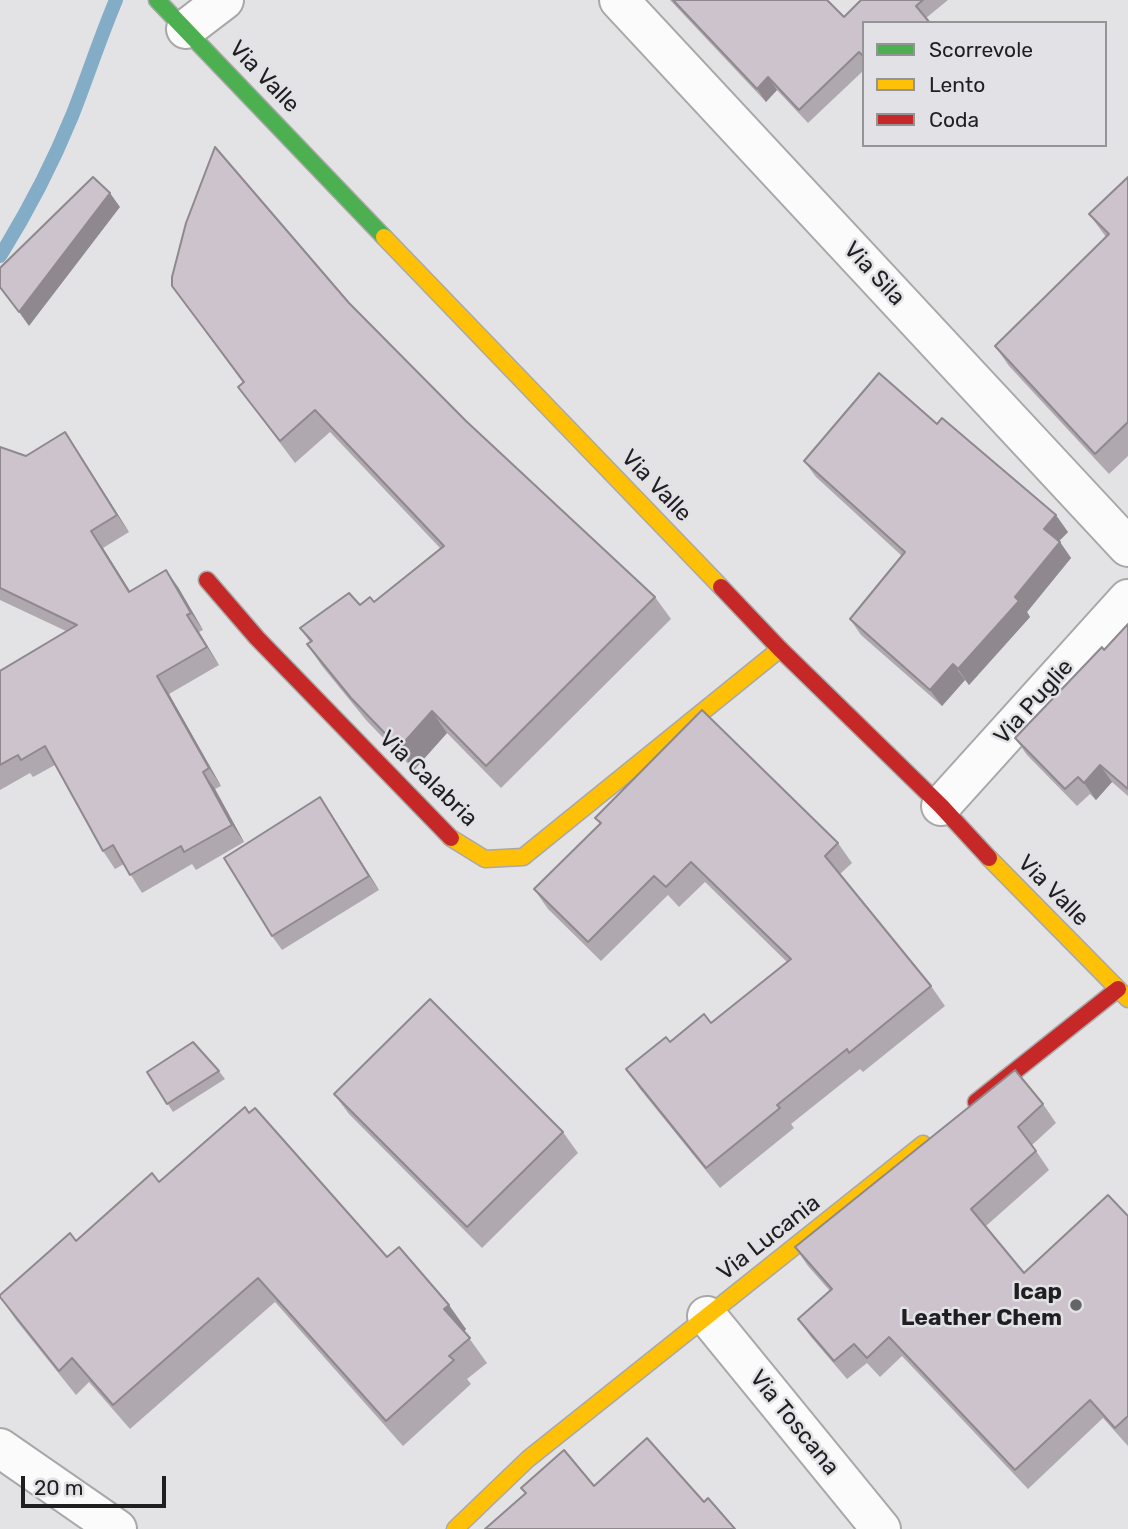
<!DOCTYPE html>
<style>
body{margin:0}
#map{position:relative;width:1128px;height:1529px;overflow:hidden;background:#e3e3e5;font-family:Rubik,sans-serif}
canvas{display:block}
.legend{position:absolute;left:862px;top:21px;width:245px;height:126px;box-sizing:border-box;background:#e2e2e6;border:2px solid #949497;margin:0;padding:9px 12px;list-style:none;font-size:21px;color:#1f1f21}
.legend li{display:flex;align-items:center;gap:14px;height:35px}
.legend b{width:35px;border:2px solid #949497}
.scale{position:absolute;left:21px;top:1476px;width:145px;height:32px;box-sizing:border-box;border:4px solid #1f1f21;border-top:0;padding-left:9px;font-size:21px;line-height:24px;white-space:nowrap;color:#1f1f21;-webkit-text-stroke:5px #e2e2e6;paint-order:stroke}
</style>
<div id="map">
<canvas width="1128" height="1529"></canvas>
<ul class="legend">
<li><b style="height:9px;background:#4caf50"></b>Scorrevole</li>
<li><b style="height:9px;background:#ffc107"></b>Lento</li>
<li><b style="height:9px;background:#c62828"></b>Coda</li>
</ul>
<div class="scale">20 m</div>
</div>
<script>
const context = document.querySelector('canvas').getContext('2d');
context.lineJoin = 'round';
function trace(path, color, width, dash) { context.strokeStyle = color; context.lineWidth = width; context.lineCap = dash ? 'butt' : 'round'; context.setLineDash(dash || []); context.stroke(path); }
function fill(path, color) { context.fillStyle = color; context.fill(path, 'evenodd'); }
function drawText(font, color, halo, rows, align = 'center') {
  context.font = font + ' Rubik,sans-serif'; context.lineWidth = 5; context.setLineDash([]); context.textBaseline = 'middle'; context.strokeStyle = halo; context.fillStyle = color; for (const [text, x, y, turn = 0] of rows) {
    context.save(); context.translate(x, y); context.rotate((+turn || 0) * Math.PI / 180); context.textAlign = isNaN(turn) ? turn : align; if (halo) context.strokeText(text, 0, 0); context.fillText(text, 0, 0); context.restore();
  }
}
trace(new Path2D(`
 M0 256C28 211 52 165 72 116 87 78 100 38 116 0`), '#83acc6', 14);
const street = new Path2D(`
 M619 0 1128 547
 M186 29 224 0
 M941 806 1128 599
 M707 1316 881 1529
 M0 1448 117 1529`);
const fast = new Path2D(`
 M157 0 384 237`);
const slow = new Path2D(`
 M384 237 721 587
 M451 838 485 859 523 857 780 649
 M989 858 1128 999
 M455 1529 528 1459 923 1144`);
const jam = new Path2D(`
 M207 580 257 638 451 838
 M721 587 780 649 941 806 989 858
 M976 1102 1118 989`);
trace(street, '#a8a8a9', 42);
trace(fast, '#a8a8a9', 19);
trace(slow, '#a8a8a9', 19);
trace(jam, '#a8a8a9', 19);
trace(street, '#fbfbfb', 38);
trace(fast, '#4caf50', 16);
trace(slow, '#ffc107', 16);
trace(jam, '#c62828', 16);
fill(new Path2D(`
 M670 0H827L844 17 861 0H948L926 18 864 23V70L808 123 777 90 766 102Z
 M1128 177V456L1109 474 1009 366 995 346 1106 237 1089 214Z
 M172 286 349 303 466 421 655 597 671 619 501 788 447 733 414 770 366 720 322 666 307 644 310 642 300 628 360 605 374 602 440 548 330 432 295 463 238 387 243 383Z
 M937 424 1068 532 1059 541 1071 558 1027 612 1030 617 969 685 965 680 942 706 861 635 850 619 902 556 816 477 804 461Z
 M65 432 129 532 103 548 130 591 178 587 203 630 199 632 219 665 169 694 221 786 215 789 244 842 196 870 192 864 142 893 124 864 115 869 103 851 55 765 33 777 30 773 0 790V671L66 631 0 600V447L26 456Z
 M1128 624V796L1112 782 1096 800 1090 794 1077 806 1027 755 1015 738 1104 650Z
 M320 797 379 890 282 950 272 936Z
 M595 818 838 843 852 863 840 874 931 986 945 1006 863 1072 860 1069 791 1124 794 1128 720 1188 640 1089 626 1069 670 1042 711 1023 787 962 705 882 679 907 668 895 601 961 548 909 534 889 600 824Z
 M219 1071 225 1079 173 1112 147 1072Z
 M334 1094 563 1132 578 1153 482 1248 349 1114Z
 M1043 1104 1056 1123 1032 1145 1049 1170 986 1226 1024 1273 1128 1216V1446L1103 1418 1028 1489 902 1356 880 1377 867 1363 847 1379 811 1337 798 1319 830 1291 808 1266 795 1247Z
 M249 1113 387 1257 466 1329 464 1331 487 1363 467 1379 471 1384 403 1446 275 1302 130 1429 89 1382 76 1395 16 1320 0 1297 76 1241 159 1182Z`), '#afa8af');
fill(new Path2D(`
 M768 77 777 90 766 102 757 89Z
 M110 193 120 207 29 326 19 312Z
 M65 432 77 450 129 532 117 515Z
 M1056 515 1068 532 1055 545 1044 529Z
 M91 531 103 548 141 609 129 592Z
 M1060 542 1071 558 1027 612 1030 617 969 685 958 669 1015 597Z
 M166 570 178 587 203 630 191 613Z
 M187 615 199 632 219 665 207 647Z
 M953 664 965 680 942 706 930 690Z
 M157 676 169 694 221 786 209 768Z
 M432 711 447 733 414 770 399 748Z
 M1100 765 1112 782 1096 800 1084 783Z
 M203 772 215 789 244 842 232 825Z
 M320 797 330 812 379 890 369 876Z
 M449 1305 466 1329 462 1334 444 1309Z`), '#8f888f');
const building = new Path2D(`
 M673 0H827L844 17 861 0H923L916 6 930 23H864V57L859 52 799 110 768 77 757 89Z
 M215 147 349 303 466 421 655 597 486 766 432 711 399 748 351 698 307 644 312 641 300 628 349 593 360 605 370 597 374 602 444 546 315 410 280 441 238 387 244 382 172 286V277L186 223Z
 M93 177 110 193 19 312 0 287V268Z
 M1128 177V422L1095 454 995 346 1109 234 1089 214Z
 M879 373 937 424 942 418 1056 515 1044 529 1060 542 1015 597 1019 601 958 669 953 664 930 690 850 619 905 552 804 461Z
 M65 432 117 515 91 531 129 592 166 570 191 613 187 615 207 647 157 676 209 768 203 772 232 825 184 852 181 846 130 875 113 845 103 851 45 746 21 760 18 755 0 765V671L77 625 0 588V447L26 456Z
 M1128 624V789L1100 765 1084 783 1078 777 1065 789 1015 738 1102 647 1104 650Z
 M702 710 838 843 825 856 931 986 849 1053 847 1049 777 1105 780 1108 706 1168 626 1069 666 1037 670 1042 704 1014 711 1023 791 959 691 862 666 887 654 876 588 942 534 889 601 823 595 818Z
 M320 797 369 876 272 936 224 858Z
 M430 999 563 1132 467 1227 334 1094Z
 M193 1042 219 1071 167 1104 147 1072Z
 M1015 1070 1043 1104 1018 1127 1036 1151 971 1209 1024 1273 1108 1195 1128 1216V1416L1115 1428 1090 1400 1015 1470 889 1337 867 1358 854 1344 834 1361 798 1319 832 1289 795 1247Z
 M245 1107 249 1113 255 1108 387 1257 399 1247 449 1305 444 1309 470 1338 449 1356 454 1360 386 1421 258 1278 113 1405 72 1358 59 1371 0 1297V1295L70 1233 76 1241 152 1173 159 1182Z
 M647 1438 704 1502 708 1498 735 1529H485L526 1493 521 1488 564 1450 594 1486Z`);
fill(building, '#ccc3cc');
trace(building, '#8f888f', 2);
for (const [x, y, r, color] of [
 [1076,1305,7,"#646466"]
]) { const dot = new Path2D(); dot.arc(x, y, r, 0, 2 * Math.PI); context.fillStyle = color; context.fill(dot); trace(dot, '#e2e2e6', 2.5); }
drawText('23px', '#1f1f21', '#e2e2e6', [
 ["Via Valle",264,77,46],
 ["Via Sila",874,274,47],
 ["Via Valle",656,486,46],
 ["Via Puglie",1034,702,-48],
 ["Via Calabria",428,779,44],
 ["Via Valle",1053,891,45],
 ["Via Lucania",769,1238,-38],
 ["Via Toscana",794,1423,51]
]);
drawText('bold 23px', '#1f1f21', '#e2e2e6', [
 ["Icap",1062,1292],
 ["Leather Chem",1062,1318]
], 'right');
</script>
